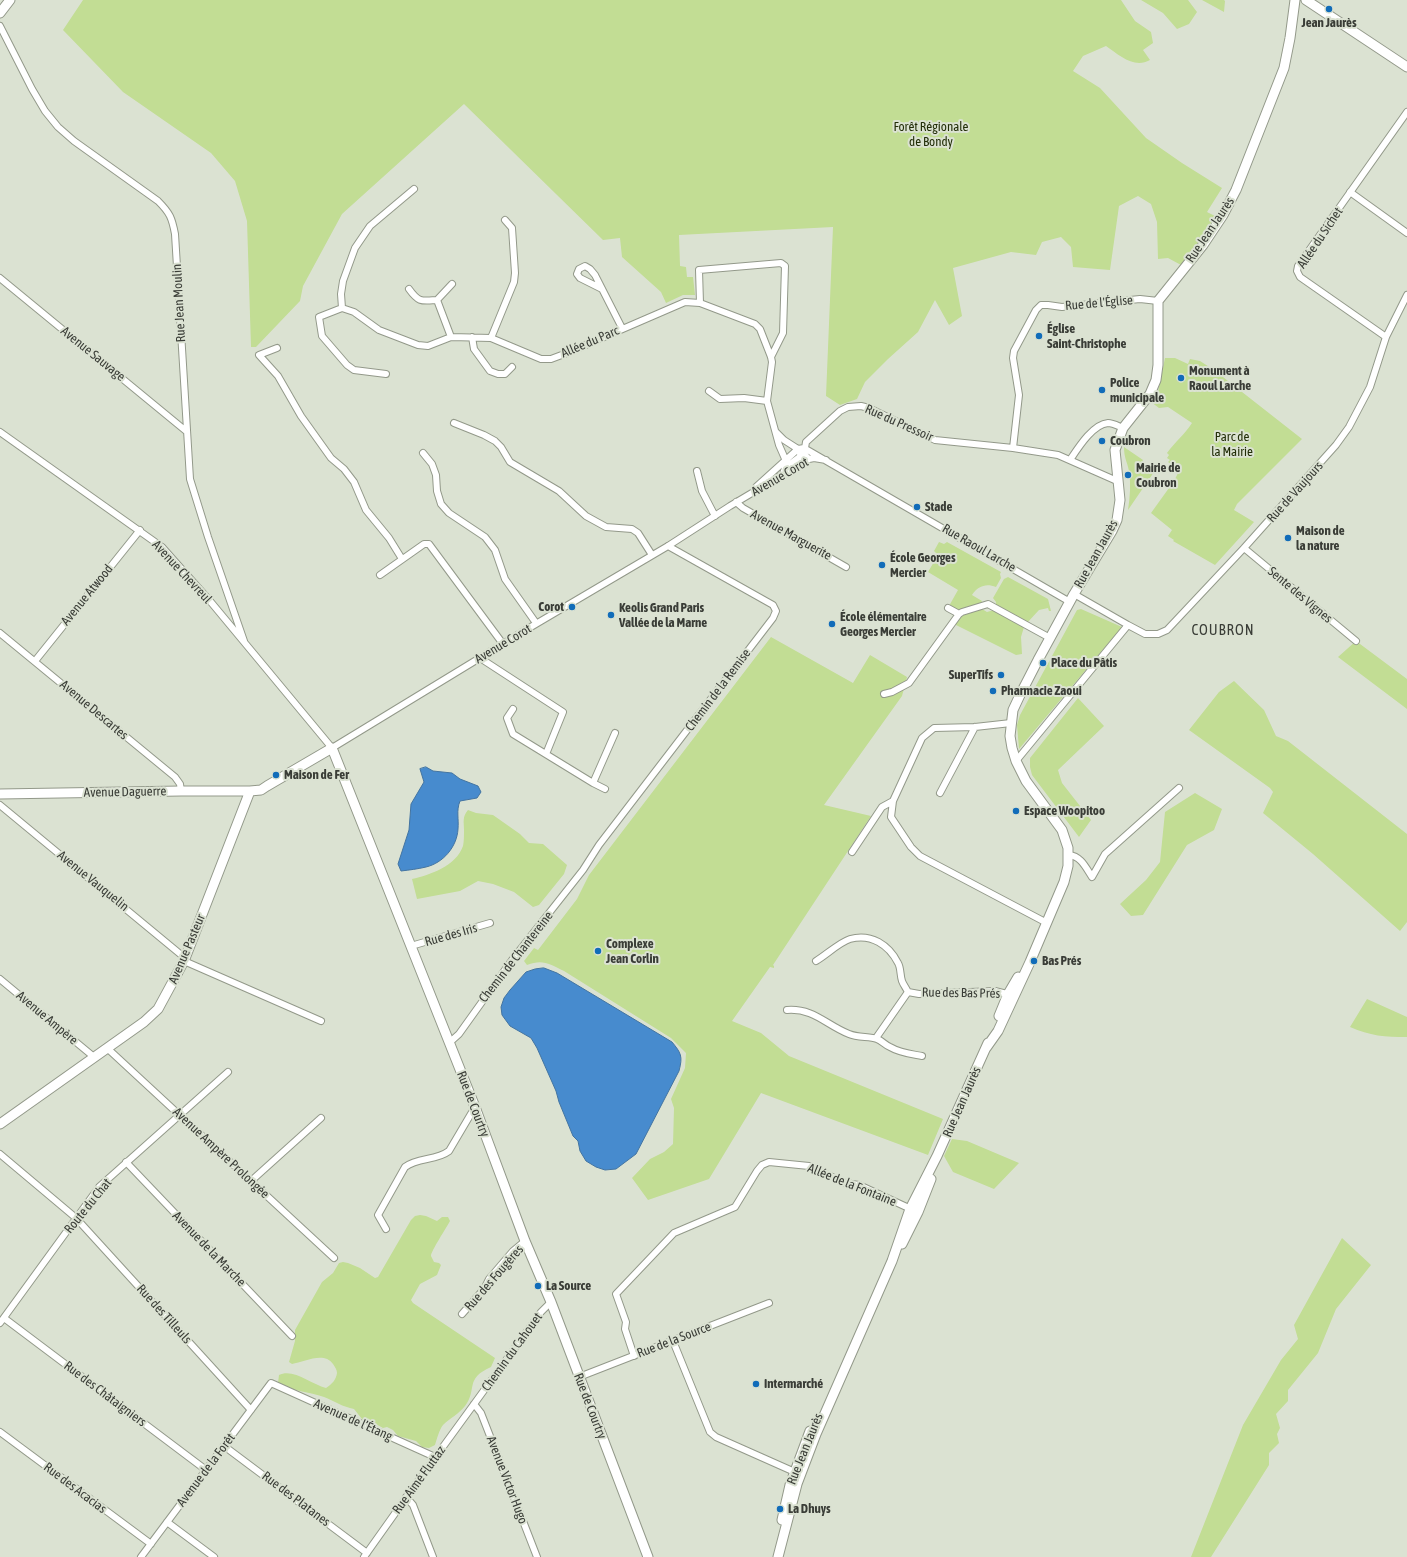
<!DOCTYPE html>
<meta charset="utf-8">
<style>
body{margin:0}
canvas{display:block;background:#dbe2d2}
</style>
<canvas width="1407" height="1557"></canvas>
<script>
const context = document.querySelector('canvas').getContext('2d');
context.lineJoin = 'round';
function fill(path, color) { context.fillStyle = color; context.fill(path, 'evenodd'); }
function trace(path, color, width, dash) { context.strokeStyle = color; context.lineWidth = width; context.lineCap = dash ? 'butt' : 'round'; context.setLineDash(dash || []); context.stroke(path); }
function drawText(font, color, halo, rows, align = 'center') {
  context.font = font + ' "Asap Condensed",sans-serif'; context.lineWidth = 4; context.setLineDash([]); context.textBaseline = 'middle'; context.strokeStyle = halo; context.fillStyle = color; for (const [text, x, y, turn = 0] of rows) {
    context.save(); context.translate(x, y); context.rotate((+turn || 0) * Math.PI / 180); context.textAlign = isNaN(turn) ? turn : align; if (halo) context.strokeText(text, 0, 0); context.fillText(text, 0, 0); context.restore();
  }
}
fill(new Path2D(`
 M83 0H1121L1135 21 1151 32 1153 43 1143 50 1150 60C1134 69 1119 55 1106 46L1083 56 1073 71 1100 88 1146 138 1182 163 1222 188 1207 212 1217 217 1196 249 1181 265 1168 258 1158 259 1157 222 1151 204 1138 196 1119 206 1110 270 1073 267 1071 247 1061 237 1042 242 1036 255 1011 252 953 268 962 316 949 325 935 300 918 332 888 359 865 382 857 399 840 405 826 396 833 227 679 235 680 266 686 267 687 277H693L695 295H683L666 303 661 292 622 257 620 238 603 240 464 104 342 214 303 286 300 301 256 347H251L247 221 235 181 211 153 123 92 63 30Z
 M1141 0H1188L1197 12 1189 24 1177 29 1163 13Z
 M1202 0H1224L1225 1 1224 12Z
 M1165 358H1175L1188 364 1190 359 1200 361 1214 370 1302 439 1237 504 1234 510 1254 522 1215 565 1173 541 1174 540 1168 536 1172 530 1151 513 1174 481 1179 471 1168 462 1170 460 1167 458 1169 455 1167 453C1175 442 1185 434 1192 423L1168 407 1159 408 1151 402 1158 392Z
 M1124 447 1143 460 1141 463 1154 472 1128 510C1130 497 1131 484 1129 471 1127 461 1124 458 1124 447Z
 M939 542 944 544 947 542 1001 572 1000 574 1001 578 996 587C986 583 978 586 972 595L982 601 981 604 959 611 949 606 958 590 928 572 938 555 934 551Z
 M1008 577 1048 599 1051 611H1049L1048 608 1039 610 1027 623 996 606V602L993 598 1004 579Z
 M982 609 987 612 994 610 1024 627 1021 637 1022 654 1016 655 954 624 960 616Z
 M1081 609 1122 627 1019 749 1017 725 1020 715 1077 610Z
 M771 637 853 683 870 655 907 677 902 696 824 805 871 816 773 965 774 966V968L770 967 732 1021 761 1033 789 1056 943 1119 928 1155 761 1093 709 1179 648 1200 632 1178 650 1159 664 1152 673 1144 674 1108 671 1099 685 1068 686 1053 671 1038 564 971C549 964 543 959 527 965L524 961 534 948 538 950 577 899 589 875Z
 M1356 641 1407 679V709L1338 657Z
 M1234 681 1264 710 1276 736 1288 741 1407 834V922L1400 931 1313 854 1263 813 1273 792 1270 788 1189 730 1219 692Z
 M1078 698 1104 726 1058 770 1062 783 1091 820 1079 837 1032 775 1030 767V758Z
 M1195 793 1222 809 1214 830 1187 845 1143 915 1131 916 1120 904 1146 880 1160 862 1165 812Z
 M468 810 476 813 493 815 520 834 529 843 543 844 567 865 564 874 539 905 533 907 514 892 493 884 478 881 460 891 417 899 412 879C430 875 456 866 463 846 464 842 464 835 464 830 464 822 462 817 468 810Z
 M1367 999 1407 1017V1037C1385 1037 1370 1036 1350 1027Z
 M952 1139 967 1141 1019 1163 994 1189 953 1172 944 1156Z
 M420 1215 426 1216 437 1221 442 1217H448L450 1221C447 1227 431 1251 431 1256 432 1258 433 1260 434 1262L439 1263 441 1265 437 1275 420 1284 411 1300 413 1303 495 1358 491 1367C464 1379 478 1389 465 1406 459 1414 450 1418 443 1425 439 1430 437 1439 435 1445L429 1448 422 1447 416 1441 398 1436 393 1430 387 1427 383 1428 372 1422 362 1419 354 1409C343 1407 334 1401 324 1397 309 1392 293 1391 278 1383L279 1375C293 1368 311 1384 326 1388 332 1384 336 1380 337 1373 337 1370 335 1367 333 1364 324 1351 304 1362 292 1364L289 1362 295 1341V1330L322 1282 333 1273 339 1263 343 1262 348 1263 360 1268 375 1278 378 1277 411 1220 415 1216Z
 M1342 1238 1371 1265 1336 1309 1318 1353 1288 1390V1401L1276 1414 1280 1428 1277 1434 1279 1443 1269 1453V1465L1211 1557H1191L1243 1425 1281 1360 1298 1339 1294 1325Z`), '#c2dd94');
const water = new Path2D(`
 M426 767 433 771 452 773 460 779 478 786 481 792 477 798 460 801C456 811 459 819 458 829 457 847 443 863 426 867 418 869 409 870 401 871L398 864 409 830 411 804 424 782 420 769Z
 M544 968 557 973 672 1042C681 1053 683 1056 679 1071L636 1154 616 1169 605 1170 596 1167 586 1161 580 1151 578 1141 573 1136 559 1102 556 1091 537 1048 531 1038 510 1026 502 1015 501 1007 504 998 510 990 526 972 535 969Z`);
fill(water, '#478bce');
trace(water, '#4374a1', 1);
const street = new Path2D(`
 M0 26 32 89 45 111 58 127 74 141 158 201C170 213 172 218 175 234L190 479 208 537 244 641
 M1350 192 1407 233
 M0 278 186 431
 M409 289C419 303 422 301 437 300L452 284
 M602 289 580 278 577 274 579 269 585 266 590 269 595 275 622 328
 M437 300 451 337
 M700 303 699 270 781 263 785 266 783 333 771 357
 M342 308 341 294 343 281 355 248 370 226 414 189
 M472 337 474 349 490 371 498 374H505L512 367
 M1386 337 1300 277 1297 271 1298 266 1407 112
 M491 338 514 282 515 273 512 228 505 220
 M277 348 259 355 278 376 301 416 331 458 344 469 354 482 366 510 389 538 402 559
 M386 374 354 370 347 365 322 336 319 317 342 308 354 312 379 330 418 345 428 346 451 337 491 338 541 359H551L567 353 685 302 700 303 755 324 760 329 771 357 772 362 767 401 779 445 786 461
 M709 391 720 399 744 398 767 401
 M454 423 484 435 495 441 501 447 510 462 559 491 586 516 606 527 632 529 638 533 652 555
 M0 432 162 547 210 601 332 748 524 631 668 546 730 506 809 459 814 458 826 460
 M776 432 784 440 798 449 801 456 785 468 783 474
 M1013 448 1019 395 1013 358 1014 351 1036 310 1041 305H1048L1062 307 1140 299 1158 301
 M423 453 432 464 436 475 437 491 441 504 449 513 485 537 495 550 505 579 536 623
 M809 459 804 454 806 442 840 411 848 407 861 406 869 408 935 440 1013 448 1058 455 1117 481
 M1070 460C1078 448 1093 424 1108 423 1113 423 1118 426 1123 428
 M697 471 702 491 715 516
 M756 487 798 449 804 448 1070 602
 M736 502 743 508 846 567
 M1244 548 1356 641
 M380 575 424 544H429L503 644
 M1074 594 1128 625 1145 634H1158L1167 630 1244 548 1336 445 1349 427 1370 387 1386 337 1407 295
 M948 608 959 614
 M0 633 175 777 180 784 181 791
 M480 658 563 712 546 754
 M35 661 140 530
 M884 694 892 692 909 683 959 614 962 612 988 604 1050 638
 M513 709 507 718 513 734 593 783 605 789
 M1011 723 975 727 934 728 922 738 893 801 891 817 911 847 920 856 1047 923
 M1016 761 1128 625
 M593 783 615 733
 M940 793 975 727
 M0 805 185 958
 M852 852 882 807 893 801
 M1069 855C1081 856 1086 868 1092 877L1105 854 1179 788
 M411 946 490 923
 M184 961 321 1021
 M816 961C826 955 840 942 850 939 871 933 889 945 898 963 901 968 900 975 902 981 903 984 906 988 908 992
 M0 979 94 1057
 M908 992 919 994 995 991 1011 995
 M787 1010C814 1008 826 1025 849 1034 858 1038 870 1036 877 1039 881 1040 885 1045 890 1047 900 1053 911 1054 922 1056
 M876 1038 908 992
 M449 1043 459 1034 512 960 583 870 599 845 773 618 776 611 773 605 668 546
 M107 1048 334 1258
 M0 1154 76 1218 251 1410
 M126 1162 292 1336
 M251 1181 321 1118
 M386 1229 378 1215 405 1167C418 1157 436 1161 449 1151L475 1107
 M462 1314 484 1289 489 1279 513 1251 525 1241
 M4 1318 206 1470
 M0 1323 99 1187 228 1072
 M673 1341 710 1432 716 1437 797 1473
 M634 1356 625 1329 626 1322 616 1294 674 1233 735 1207 757 1171 762 1165 769 1162 809 1166 845 1183 859 1185 913 1210
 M579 1377 769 1303
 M474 1404 481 1413 537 1557
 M0 1432 151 1544
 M224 1446 367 1553
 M406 1497 413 1505 433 1557
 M167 1522 214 1557
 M141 1557 271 1383 435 1457
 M364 1557 413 1488 541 1312 551 1302`);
const secondary = new Path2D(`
 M1306 0 1407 67
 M0 13 10 0
 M0 794 181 791H250L261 790 267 786 332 748 475 1107 525 1241 551 1302 648 1557
 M999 1016 1008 994 1018 977
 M986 1048 998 1031 1030 962 1064 882 1068 866V848L1062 830 1026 781 1016 761 1012 748 1010 736 1013 710 1020 695 1038 660 1074 594 1112 531 1117 520 1120 500 1115 450 1123 428 1150 394 1156 380 1158 365V301L1203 245 1223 215 1236 190 1284 68 1290 38 1295 0
 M0 1124 144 1022 158 1009 184 961 250 791
 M902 1244 918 1212 931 1179
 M782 1520 790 1485 810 1431
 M778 1557 797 1484 816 1434 892 1261 910 1209 937 1156 988 1043`);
trace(street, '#93998a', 8);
trace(secondary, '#93998a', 11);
trace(street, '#fff', 6);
trace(secondary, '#fff', 9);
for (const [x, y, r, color] of [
 [1329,9,4,"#116cb9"],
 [1039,336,4,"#116cb9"],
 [1181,378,4,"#116cb9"],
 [1102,390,4,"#116cb9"],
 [1102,441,4,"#116cb9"],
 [1128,475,4,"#116cb9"],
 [917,507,4,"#116cb9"],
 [1288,538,4,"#116cb9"],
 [882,565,4,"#116cb9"],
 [572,607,4,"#116cb9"],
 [611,615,4,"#116cb9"],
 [832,624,4,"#116cb9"],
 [1043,663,4,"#116cb9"],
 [1001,675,4,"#116cb9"],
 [993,691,4,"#116cb9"],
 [276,775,4,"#116cb9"],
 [1016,811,4,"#116cb9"],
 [598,951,4,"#116cb9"],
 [1034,961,4,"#116cb9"],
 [538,1286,4,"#116cb9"],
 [756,1384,4,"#116cb9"],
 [780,1509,4,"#116cb9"]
]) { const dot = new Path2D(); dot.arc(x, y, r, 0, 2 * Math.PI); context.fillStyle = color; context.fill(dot); trace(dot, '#dbe2d2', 1.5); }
drawText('bold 13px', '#3a3d37', '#dbe2d2', [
 ["Jean Jaurès",1329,23,"center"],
 ["Église",1047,329],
 ["Saint-Christophe",1047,344],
 ["Monument à",1189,371],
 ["Raoul Larche",1189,386],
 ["Police",1110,383],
 ["municipale",1110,398],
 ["Coubron",1110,441],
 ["Mairie de",1136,468],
 ["Coubron",1136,483],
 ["Stade",925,507],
 ["Maison de",1296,531],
 ["la nature",1296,546],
 ["École Georges",890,558],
 ["Mercier",890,573],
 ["Corot",564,607,"right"],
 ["Keolis Grand Paris",619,608],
 ["Vallée de la Marne",619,623],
 ["École élémentaire",840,617],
 ["Georges Mercier",840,632],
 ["Place du Pâtis",1051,663],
 ["SuperTifs",993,675,"right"],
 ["Pharmacie Zaoui",1001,691],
 ["Maison de Fer",284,775],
 ["Espace Woopitoo",1024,811],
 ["Complexe",606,944],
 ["Jean Corlin",606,959],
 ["Bas Prés",1042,961],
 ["La Source",546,1286],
 ["Intermarché",764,1384],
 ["La Dhuys",788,1509]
], 'left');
drawText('13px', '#222e08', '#dbe2d2', [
 ["Forêt Régionale",931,127],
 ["de Bondy",931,142],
 ["Parc de",1232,437],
 ["la Mairie",1232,452]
]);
drawText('13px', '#3a3d37', '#dbe2d2', [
 ["Rue Jean Jaurès",1210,230,-56],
 ["Allée du Sichet",1320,238,-56],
 ["Rue Jean Moulin",179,303,-93],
 ["Rue de l'Église",1099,303,-5],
 ["Allée du Parc",590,342,-23],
 ["Avenue Sauvage",93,354,39],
 ["Rue du Pressoir",899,423,24],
 ["Avenue Corot",780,477,-30],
 ["Rue de Vaujours",1295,492,-48],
 ["Avenue Marguerite",791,535,29],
 ["Rue Raoul Larche",979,548,30],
 ["Rue Jean Jaurès",1096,554,-61],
 ["Avenue Chevreul",182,572,47],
 ["Avenue Atwood",87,595,-51],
 ["Sente des Vignes",1300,595,40],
 ["Avenue Corot",503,644,-31],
 ["Chemin de la Remise",718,690,-53],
 ["Avenue Descartes",94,710,40],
 ["Avenue Daguerre",125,792,-1],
 ["Avenue Vauquelin",93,881,39],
 ["Rue des Iris",451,935,-16],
 ["Avenue Pasteur",187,949,-67],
 ["Chemin de Chantereine",516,957,-52],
 ["Rue des Bas Prés",961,993,1],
 ["Avenue Ampère",47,1018,40],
 ["Rue Jean Jaurès",962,1102,-66],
 ["Rue de Courtry",473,1104,69],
 ["Avenue Ampère Prolongée",221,1153,43],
 ["Allée de la Fontaine",852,1185,22],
 ["Route du Chat",88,1206,-51],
 ["Avenue de la Marche",209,1249,46],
 ["Rue des Fougères",494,1278,-49],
 ["Rue des Tilleuls",164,1314,48],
 ["Rue de la Source",674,1340,-21],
 ["Chemin du Cahouet",512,1352,-54],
 ["Rue des Châtaigniers",105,1394,37],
 ["Rue de Courtry",590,1406,69],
 ["Avenue de l’Étang",353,1420,24],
 ["Rue Jean Jaurès",805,1449,-68],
 ["Avenue de la Forêt",206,1470,-53],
 ["Rue Aimé Fluttaz",419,1480,-54],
 ["Avenue Victor Hugo",507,1480,69],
 ["Rue des Acacias",75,1488,37],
 ["Rue des Platanes",296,1499,37]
]);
context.letterSpacing = '1px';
drawText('15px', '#3a3d37', '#dbe2d2', [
 ["COUBRON",1223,630]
]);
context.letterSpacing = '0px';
</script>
